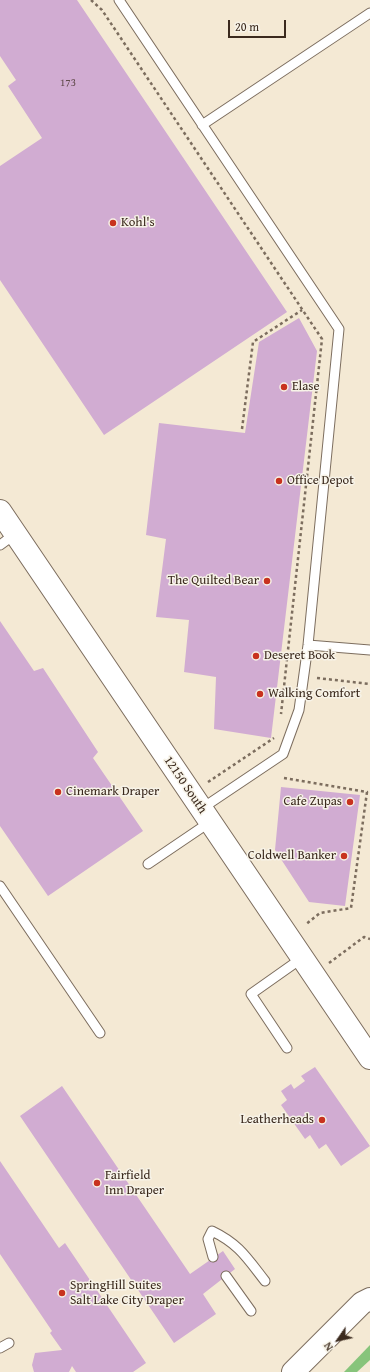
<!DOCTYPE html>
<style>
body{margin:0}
#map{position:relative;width:370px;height:1372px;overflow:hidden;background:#f4e9d4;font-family:"Gentium Book Plus",serif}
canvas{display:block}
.north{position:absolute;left:318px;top:1320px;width:40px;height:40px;-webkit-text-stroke:3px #f7f3e8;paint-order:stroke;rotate:236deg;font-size:11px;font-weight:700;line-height:16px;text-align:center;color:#3b2a1e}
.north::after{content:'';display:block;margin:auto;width:14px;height:18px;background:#3b2a1e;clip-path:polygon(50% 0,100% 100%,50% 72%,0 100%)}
.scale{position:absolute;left:228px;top:20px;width:58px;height:18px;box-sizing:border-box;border:2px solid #3b2a1e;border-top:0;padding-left:5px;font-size:12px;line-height:14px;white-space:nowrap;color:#3b2a1e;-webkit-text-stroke:3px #f7f3e8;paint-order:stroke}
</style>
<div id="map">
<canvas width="370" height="1372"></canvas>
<div class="north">N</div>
<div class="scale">20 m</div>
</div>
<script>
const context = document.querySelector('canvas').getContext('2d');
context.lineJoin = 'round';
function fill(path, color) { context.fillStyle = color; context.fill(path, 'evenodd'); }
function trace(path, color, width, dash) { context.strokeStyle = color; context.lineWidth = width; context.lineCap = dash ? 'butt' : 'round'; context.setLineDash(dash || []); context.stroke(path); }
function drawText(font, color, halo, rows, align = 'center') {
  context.font = font + ' "Gentium Book Plus",serif'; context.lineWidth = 3; context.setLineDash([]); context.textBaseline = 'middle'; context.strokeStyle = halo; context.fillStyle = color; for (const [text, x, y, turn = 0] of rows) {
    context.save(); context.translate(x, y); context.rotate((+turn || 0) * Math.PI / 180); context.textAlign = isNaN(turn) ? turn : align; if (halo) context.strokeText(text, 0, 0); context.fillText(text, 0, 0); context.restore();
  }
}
fill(new Path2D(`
 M370 1345V1360L357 1372H344Z`), '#87c47b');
fill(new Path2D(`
 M0 0H77L287 312 104 435 0 280V166L42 138 8 86 16 80 0 56Z
 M299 318 317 351 271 738 214 729 216 677 184 672 189 620 156 617 166 539 146 535 159 423 245 433 259 342Z
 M0 621 34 671 43 668 98 752 93 758 143 831 48 896 0 826Z
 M281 787 360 795 345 906 309 902 275 850Z
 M315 1067 370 1146 341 1166 326 1144 319 1149 310 1135 305 1139 281 1105 287 1100 281 1091 291 1084 294 1089 305 1081 301 1076Z
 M62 1086 190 1274 223 1251 235 1269 203 1294 216 1314 174 1343 20 1116Z
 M0 1161 59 1248 65 1243 146 1363 133 1372H76L72 1366 69 1372H34L32 1365 35 1353 62 1350 50 1333 52 1331 0 1254Z`), '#d1acd2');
const lane = new Path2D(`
 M119 0 339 329 308 645 299 710 283 754 201 809
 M202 125 370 13
 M0 545 15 534
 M308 645 370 650
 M148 864 210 822
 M0 886 100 1033
 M287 1048 251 994 302 958
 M213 1257 208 1239 212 1231C239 1244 247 1258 265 1281
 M226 1276 251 1311
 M0 1348 9 1343`);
const secondary = new Path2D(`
 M0 511 370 1058
 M293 1372 362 1303 370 1299`);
trace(lane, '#7c6d5e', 11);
trace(secondary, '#7c6d5e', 24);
trace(new Path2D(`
 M91 0 102 10 322 339 281 714
 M242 429 253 342 302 310
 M317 678 370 684
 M284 778 367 792 351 908 320 913 305 925
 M208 782 274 738
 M329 963 364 937 370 939`), '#7c6d5e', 2.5, [3, 3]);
trace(lane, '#fff', 9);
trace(secondary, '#fff', 22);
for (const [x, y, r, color] of [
 [113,223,4,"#c8321e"],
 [284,387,4,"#c8321e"],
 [279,481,4,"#c8321e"],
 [267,581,4,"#c8321e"],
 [256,656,4,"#c8321e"],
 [260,694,4,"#c8321e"],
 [58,792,4,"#c8321e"],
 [350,802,4,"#c8321e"],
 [344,856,4,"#c8321e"],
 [322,1120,4,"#c8321e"],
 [97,1183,4,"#c8321e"],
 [62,1293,4,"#c8321e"]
]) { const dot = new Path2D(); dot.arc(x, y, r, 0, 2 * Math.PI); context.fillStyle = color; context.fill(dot); trace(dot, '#f7f3e8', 1.5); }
drawText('11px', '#604a4b', null, [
 ["173",68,83]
]);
drawText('13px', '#3b2a1e', '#f7f3e8', [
 ["Kohl's",121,223],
 ["Elase",292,387],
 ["Office Depot",287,481],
 ["The Quilted Bear",259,581,"right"],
 ["Deseret Book",264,656],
 ["Walking Comfort",268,694],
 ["Cinemark Draper",66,792],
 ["Cafe Zupas",342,802,"right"],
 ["Coldwell Banker",336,856,"right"],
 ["Leatherheads",314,1120,"right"],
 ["Fairfield",105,1176],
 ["Inn Draper",105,1191],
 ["SpringHill Suites",70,1286],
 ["Salt Lake City Draper",70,1301]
], 'left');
drawText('13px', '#3b2a1e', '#f7f3e8', [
 ["12150 South",185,785,56]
]);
</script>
